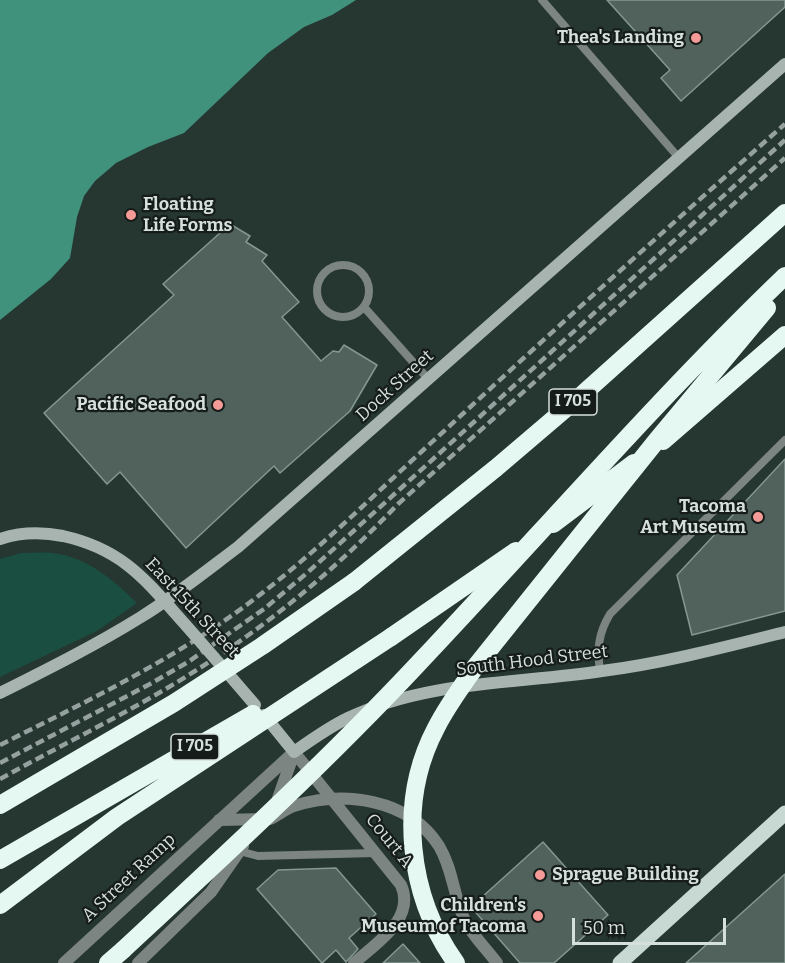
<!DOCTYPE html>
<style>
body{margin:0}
#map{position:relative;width:785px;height:963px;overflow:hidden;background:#263631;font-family:Bitter,serif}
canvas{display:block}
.scale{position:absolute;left:572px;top:918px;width:154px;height:27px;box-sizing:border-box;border:3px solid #d5dfdc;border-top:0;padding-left:8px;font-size:18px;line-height:21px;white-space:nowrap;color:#d5dfdc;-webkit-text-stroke:4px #151c19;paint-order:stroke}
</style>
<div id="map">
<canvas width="785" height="963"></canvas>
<div class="scale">50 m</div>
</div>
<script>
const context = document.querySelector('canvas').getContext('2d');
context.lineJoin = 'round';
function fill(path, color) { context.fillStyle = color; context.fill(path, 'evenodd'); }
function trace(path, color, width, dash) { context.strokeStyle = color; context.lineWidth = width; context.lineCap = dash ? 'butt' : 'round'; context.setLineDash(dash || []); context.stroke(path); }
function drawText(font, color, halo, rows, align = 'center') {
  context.font = font + ' Bitter,serif'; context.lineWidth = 4.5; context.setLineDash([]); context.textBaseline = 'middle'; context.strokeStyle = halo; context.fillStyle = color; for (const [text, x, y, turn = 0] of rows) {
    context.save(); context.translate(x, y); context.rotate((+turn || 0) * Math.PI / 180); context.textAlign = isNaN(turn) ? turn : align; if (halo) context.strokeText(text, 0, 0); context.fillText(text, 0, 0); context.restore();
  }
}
fill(new Path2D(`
 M21 553C31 553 43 552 53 553 87 557 114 580 137 603L97 631 0 677V559Z`), '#194e40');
fill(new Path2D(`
 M0 0H356L332 15 304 27 268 53 184 133 148 147 116 163 95 181 84 196 77 217 70 258 51 279 0 320Z`), '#41927c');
const building = new Path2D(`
 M607 0H785V7L681 101 661 78 670 70Z
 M230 224 250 236 246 242 267 255 262 261 299 302 282 317 321 361 333 351 339 352 344 345 377 365 350 411 280 473 274 466 186 548 120 472 107 484 44 413 174 295 163 284Z
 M785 459V611L692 635 677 575Z
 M543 842 608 915 554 963H520L471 907Z
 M336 868 376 914 349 938 358 949 346 962 336 950 322 963 257 889 278 870Z
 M785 874V963H686Z
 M403 944 420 963H383Z`);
fill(building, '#51625c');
trace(building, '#849790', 1.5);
trace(new Path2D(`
 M542 0 679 158
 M317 291a26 26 0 1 1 52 0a26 26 0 1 1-52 0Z
 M364 307 429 380
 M600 672C597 649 598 634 610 614L785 440
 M239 851 258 856 375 853`), '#7d8582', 8);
trace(new Path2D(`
 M294 752 401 885C416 919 376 943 354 963
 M276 804 293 756
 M270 819C278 815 286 809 294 806 344 790 409 799 439 846 451 866 453 889 461 911 468 931 484 946 497 963
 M219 820 266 819
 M64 963 294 752
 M138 963 211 892 243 846`), '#7d8582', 12);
trace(new Path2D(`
 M0 693C48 669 96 645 141 617 175 596 206 571 238 547L785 64
 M264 715 294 752C311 740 329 727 348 718 427 680 518 684 602 671 664 663 725 647 785 632`), '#a7b4af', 12);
trace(new Path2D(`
 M620 963 785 813`), '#c8d8d2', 15);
trace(new Path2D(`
 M663 441 785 335
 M553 524 634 463
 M354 582 496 468 584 393 785 213
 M391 637 516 551
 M108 963 123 950`), '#e5f9f2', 18);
trace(new Path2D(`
 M0 745C75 707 151 671 221 623 302 568 371 497 443 432 556 328 670 225 785 124
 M0 763 150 684 188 662 264 609 307 573 400 489 785 140
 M0 779C65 743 132 711 195 671 270 624 337 568 398 504L785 158`), '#95a19e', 4.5, [9, 4.5]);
trace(new Path2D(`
 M0 539C21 532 42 532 63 536 122 549 145 579 183 622 207 649 231 677 255 705`), '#a7b4af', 12);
trace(new Path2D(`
 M0 805 174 703 262 646 354 582
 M0 860 253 714
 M0 905 117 817 391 637
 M123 950C223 857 323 765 416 666 539 536 656 400 785 276
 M456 963C408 896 397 802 436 728 447 706 462 686 476 666L657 440 767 308`), '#e5f9f2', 18);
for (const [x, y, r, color] of [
 [696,38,6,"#f59b97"],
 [131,215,6,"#f59b97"],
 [218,405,6,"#f59b97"],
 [758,517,6,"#f59b97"],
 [540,875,6,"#f59b97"],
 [538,916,6,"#f59b97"]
]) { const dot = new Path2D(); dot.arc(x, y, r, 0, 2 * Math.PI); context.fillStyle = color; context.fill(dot); trace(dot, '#151c19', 2); }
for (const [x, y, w] of [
 [573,402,48],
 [195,747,48]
]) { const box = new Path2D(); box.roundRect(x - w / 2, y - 13, w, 26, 4.5); context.fillStyle = '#151c19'; context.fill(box); trace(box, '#d5dfdc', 1.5); }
drawText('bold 16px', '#d5dfdc', null, [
 ["I 705",573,402],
 ["I 705",195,747]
]);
drawText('bold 18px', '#d5dfdc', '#151c19', [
 ["Thea's Landing",684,38],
 ["Floating",143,205,"left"],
 ["Life Forms",143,226,"left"],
 ["Pacific Seafood",206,405],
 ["Tacoma",746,507],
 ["Art Museum",746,528],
 ["Sprague Building",552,875,"left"],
 ["Children's",526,906],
 ["Museum of Tacoma",526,927]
], 'right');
drawText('18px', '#d5dfdc', '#151c19', [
 ["Dock Street",395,386,-42],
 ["East 15th Street",192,608,47],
 ["South Hood Street",532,661,-7],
 ["Court A",389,841,51],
 ["A Street Ramp",129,878,-43]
]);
</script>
